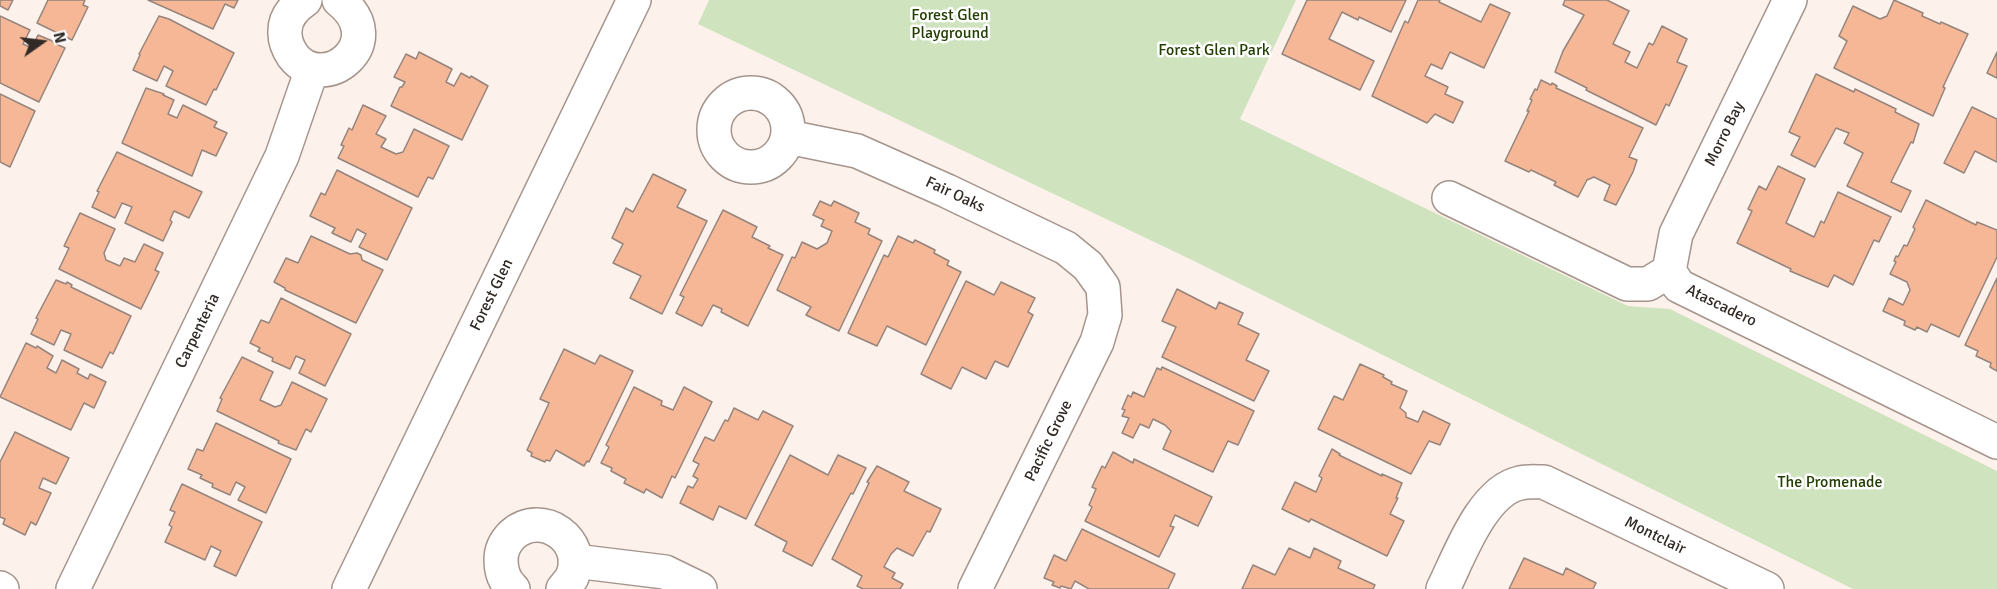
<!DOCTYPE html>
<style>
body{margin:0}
#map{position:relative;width:1997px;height:589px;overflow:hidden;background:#fdf1ec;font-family:Signika,sans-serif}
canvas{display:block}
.north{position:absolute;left:12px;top:12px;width:60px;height:60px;-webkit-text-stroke:4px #fff;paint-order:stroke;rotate:76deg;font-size:16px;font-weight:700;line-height:24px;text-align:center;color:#312a27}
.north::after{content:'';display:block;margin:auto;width:21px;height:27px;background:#312a27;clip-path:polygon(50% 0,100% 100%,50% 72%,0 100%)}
</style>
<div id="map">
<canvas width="1997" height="589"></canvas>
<div class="north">N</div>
</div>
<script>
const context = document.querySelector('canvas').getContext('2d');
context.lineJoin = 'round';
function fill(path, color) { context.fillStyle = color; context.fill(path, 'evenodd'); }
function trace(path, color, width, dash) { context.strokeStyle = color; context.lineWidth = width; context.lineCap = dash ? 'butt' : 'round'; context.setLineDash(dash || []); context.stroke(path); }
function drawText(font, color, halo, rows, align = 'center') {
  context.font = font + ' Signika,sans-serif'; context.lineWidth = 5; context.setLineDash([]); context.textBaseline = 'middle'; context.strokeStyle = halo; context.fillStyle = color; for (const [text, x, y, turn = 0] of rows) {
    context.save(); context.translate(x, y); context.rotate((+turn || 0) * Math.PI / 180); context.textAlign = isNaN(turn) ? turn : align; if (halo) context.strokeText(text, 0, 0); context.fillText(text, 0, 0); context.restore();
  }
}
fill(new Path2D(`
 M709 0H1296L1240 119 1628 306 1670 309 1997 471V589H1853L1194 261 698 24Z`), '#cfe3bf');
const building = new Path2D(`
 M0 0H13L8 10 0 6Z
 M48 0H85L83 5 88 7 72 40 37 23Z
 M148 0H238L234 8 225 4 213 29Z
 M1307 0H1406L1391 32 1359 17 1358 20 1342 12 1329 39 1374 61 1360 90 1282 54Z
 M1418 0H1440L1439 2 1481 22 1490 4 1510 13 1484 68 1450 52 1442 69 1431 64 1425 76 1448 87 1445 94 1463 102 1453 123 1435 114 1427 123 1372 96 1405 21 1408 23Z
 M1565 0H1607L1629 11 1613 44 1630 52 1625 62 1637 68 1649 43 1653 45 1662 26 1687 39 1677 62 1687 66 1669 106 1666 104 1656 125 1586 90 1587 88 1555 72 1563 51 1584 15 1563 5Z
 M1894 0 1923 13 1922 16 1940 24 1941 22 1968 34 1943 87 1945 88 1933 116 1834 68 1847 41 1839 36 1853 6 1880 19 1887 16Z
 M0 16 30 30 23 44 32 48 38 35 55 42 54 43 65 48 39 102 0 83Z
 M159 16 169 19 234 53 216 90 214 89 206 105 166 86 173 71 164 66 157 81 133 70 140 55 139 54Z
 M419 52 452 69 446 82 454 86 461 73 470 78 471 76 488 86 462 140 391 106 400 87H402L405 82 394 77 406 54 416 59Z
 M1997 52V78L1987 73Z
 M1816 74 1854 92 1855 89 1896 109 1895 112 1919 124 1913 143 1911 142 1891 182 1911 191 1901 212 1847 186 1863 153 1844 143 1849 133 1836 128 1815 167 1791 155 1800 137 1789 132Z
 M1541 80 1551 85 1552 83 1557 86 1556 88 1643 128 1629 157 1637 160 1633 172 1616 205 1604 200 1610 185 1594 177 1587 180 1578 197 1554 185 1556 182 1531 170 1529 172 1505 161 1529 111H1527L1532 100 1530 99 1535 89 1537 90Z
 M146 88 164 94 163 95 174 100 168 114 177 118 183 105 217 122 214 127 227 133 216 156 202 150 192 176 122 143Z
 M0 94 35 111 10 167 0 162Z
 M363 105 386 116 376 134 386 139 381 147 396 154 403 152 414 129 449 146 433 179 428 177 418 197 338 158 344 146 341 145 349 128 352 130Z
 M1972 107 1997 119V162L1975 151 1964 173 1944 163Z
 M117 152 202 192 189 218 174 211 170 220 172 222 163 241 125 223 132 207 122 203 115 218 92 207 99 192 97 191Z
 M1778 166 1805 179 1786 223 1814 237 1821 221 1824 223 1838 192 1891 217 1879 242 1874 240 1853 285 1834 275 1828 287 1790 271 1791 269 1737 243 1752 211 1748 209 1759 186 1766 190Z
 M337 170 412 208 387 260 359 247 366 234 357 229 351 242 332 233 335 228 310 216 321 193 325 195Z
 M653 174 686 190 677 207 707 221 662 314 630 298 641 276 613 263 623 244 612 238 626 208 633 212Z
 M1926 200 1976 225 1977 222 1997 230V257L1959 337 1931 324 1927 332 1917 327 1915 330 1904 325 1905 321 1883 311 1889 298 1903 305 1910 290 1907 282 1890 274 1896 262 1894 261 1896 256 1898 257 1904 245 1907 246 1915 229 1913 227Z
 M820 201 831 206 834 201 859 213 855 222 870 229 868 234 882 241 839 331 806 315 811 307 777 290 792 257 795 258 802 242 817 249 827 243 832 231 821 226 824 220 813 215Z
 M723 210 757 227 752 237 770 246 768 248 783 255 748 326 721 312 722 309 713 305 702 326 676 313 684 297 680 295Z
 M80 213 115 229 104 253 106 260 120 266 124 258 135 262 144 244 163 253 155 270 159 272 141 309 59 269 69 248 64 246Z
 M311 236 350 254 357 253 361 255 362 260 383 270 356 323 285 290V288L274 282 286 258 298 263Z
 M898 236 913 243 915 240 935 250 934 253 949 261 947 265 961 272 926 345 887 326 877 346 848 333 884 255 888 257Z
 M1997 278V371L1990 367 1991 363 1976 356 1978 351 1965 345Z
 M56 280 66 284 67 282 72 285 71 287 131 316 113 354 110 352 102 368 64 350 71 334 61 330 54 345 31 334 38 319 36 318Z
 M966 281 994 295 1001 282 1035 298 1028 312 1033 315 1008 367 995 361 986 379 962 367 951 389 921 374Z
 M1177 289 1216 309 1219 302 1243 313 1238 324 1259 334 1246 360 1269 371 1254 401 1162 357 1176 327 1162 321Z
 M281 298 351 334 325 386 299 373 305 360 296 356 290 369 272 361 273 358 258 351 260 348 250 343 261 320 269 323Z
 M26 343 36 348 37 346 53 356 47 368 56 373 62 360 79 369 77 373 88 379 90 374 106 382 94 408 84 403 71 430 0 397Z
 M564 349 595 364 600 355 633 371 589 462 587 461 584 466 556 450 550 461 546 460 545 462 531 456 532 453 527 450 549 403 540 399Z
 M242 357 273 372 260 400 275 407 281 405 292 382 327 399 311 432 306 429 296 450 278 443 279 441 217 411 222 399 220 398Z
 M1360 364 1384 375 1383 377 1392 382 1391 384 1407 391 1400 408 1406 413V417L1418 422 1423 411 1450 424 1440 445 1429 441 1411 474 1318 429 1334 396 1343 400Z
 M1162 367 1254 411 1238 445 1228 441 1213 472 1163 449 1171 431 1165 425 1153 419 1149 428 1140 424 1133 438 1122 433 1129 418 1122 416 1125 410 1122 409 1128 395 1131 397 1133 392 1144 397 1157 368 1161 370Z
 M634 387 662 401 661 405 673 410 684 387 712 402 675 478 672 476 662 498 646 489 644 493 624 483 626 479 611 471 612 468 601 463 609 447 606 445Z
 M734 408 758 420 763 411 793 426 746 519 719 506 713 520 680 503 688 486 693 488 698 479 693 476 699 464 693 461 705 437 714 441 725 420 728 421Z
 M216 423 291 459 266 513 238 500 245 487 236 482 230 495 212 487 213 484 200 478 202 475 188 469 197 449 203 451Z
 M15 432 69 458 56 484 43 478 39 488 51 493 36 525 31 522 25 535 3 524 5 519 0 517V462Z
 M1332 449 1340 454 1339 455 1382 476V474L1402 483 1396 498H1398L1390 514 1404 521 1387 556 1311 519 1309 522 1282 509 1295 482 1316 492 1322 478 1319 476Z
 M1113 452 1133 463 1134 459 1212 497 1198 526 1175 515 1170 526 1174 527 1159 557 1085 521 1092 507 1089 505 1096 489 1092 487 1102 466 1105 468Z
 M790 455 828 475 838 455 866 468 853 494 851 493 812 566 783 551 787 542 755 525Z
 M877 466 909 482 904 491 941 509 930 532 927 531 913 556 897 548 891 554 884 567 895 573 892 578 903 584 900 589H863L857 586 862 576 832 559 869 483 867 482Z
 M182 484 262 522 236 576 214 566 221 551 211 546 205 560 165 542 172 527 169 525 175 512 170 510Z
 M1082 529 1175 574 1168 589H1089L1075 581 1071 589 1061 586 1060 588 1052 585 1054 582 1044 578 1054 555 1066 561Z
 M1289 548 1310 558 1314 548 1341 561 1338 568 1375 585 1373 589H1242L1253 565 1275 575Z
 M1524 558 1563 575 1566 568 1596 583 1593 589H1509Z`);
fill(building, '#f6b797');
trace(building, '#95847c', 1.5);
const minor = new Path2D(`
 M305 0C293 8 284 19 285 34 285 42 289 50 293 56 324 96 392 42 339 0
 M714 130a37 37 0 1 1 74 0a37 37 0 1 1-74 0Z
 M788 137 857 151 947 191 1066 248 1088 266 1103 287 1105 315 1097 342 975 589
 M1449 198 1627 284H1648L1669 271
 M1669 271 1679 286 1997 442
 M1669 271 1676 234 1790 0
 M575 561 665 572 700 589
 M0 588 2 589
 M73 589 282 156 312 69
 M513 589C504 581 501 571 501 560 501 551 505 542 512 535 542 508 588 541 572 577 570 581 566 585 563 589
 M1443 589C1459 557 1482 491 1520 483 1528 481 1536 482 1544 482L1767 589`);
const tertiary = new Path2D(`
 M349 589 634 0`);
trace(minor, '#a5948c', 36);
trace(tertiary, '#a5948c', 36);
trace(minor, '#fff', 33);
trace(tertiary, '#fff', 33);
drawText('16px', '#233e00', '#fff', [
 ["Forest Glen",950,16],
 ["Playground",950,34],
 ["Forest Glen Park",1214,51],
 ["The Promenade",1830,483]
]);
drawText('16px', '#312a27', '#fff', [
 ["Morro Bay",1725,134,-64],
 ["Fair Oaks",955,195,25],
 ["Forest Glen",492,295,-64],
 ["Atascadero",1721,306,26],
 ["Carpenteria",198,331,-64],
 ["Pacific Grove",1049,441,-64],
 ["Montclair",1655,536,26]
]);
</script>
